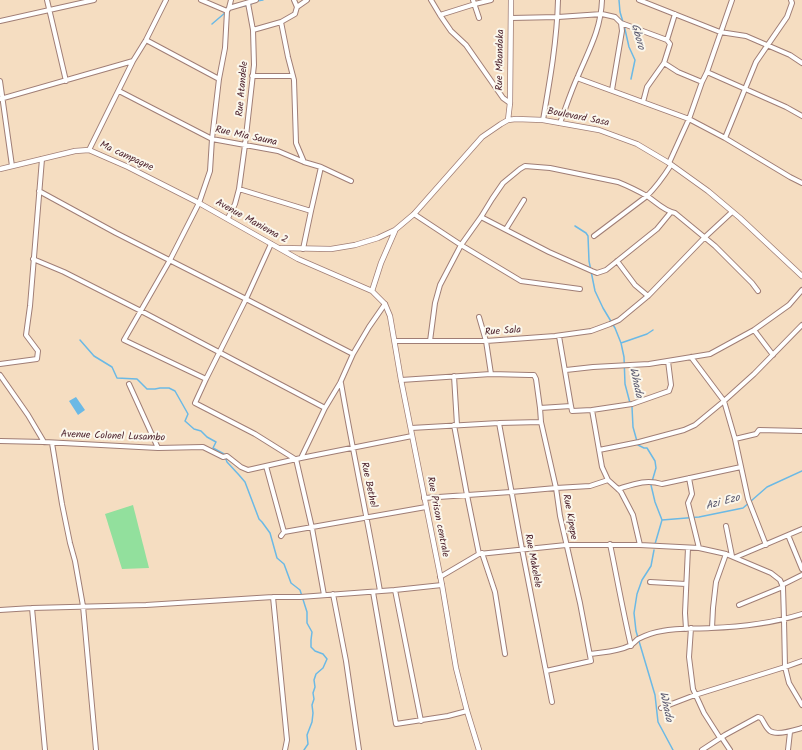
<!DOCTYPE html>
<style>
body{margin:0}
canvas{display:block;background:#f5ddc1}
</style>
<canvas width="802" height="750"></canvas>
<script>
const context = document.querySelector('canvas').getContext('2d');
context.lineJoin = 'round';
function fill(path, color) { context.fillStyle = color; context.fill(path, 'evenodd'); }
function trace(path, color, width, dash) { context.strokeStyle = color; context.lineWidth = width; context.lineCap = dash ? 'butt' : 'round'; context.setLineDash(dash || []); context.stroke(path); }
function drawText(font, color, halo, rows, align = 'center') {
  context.font = font + ' Kalam,sans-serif'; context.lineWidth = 4; context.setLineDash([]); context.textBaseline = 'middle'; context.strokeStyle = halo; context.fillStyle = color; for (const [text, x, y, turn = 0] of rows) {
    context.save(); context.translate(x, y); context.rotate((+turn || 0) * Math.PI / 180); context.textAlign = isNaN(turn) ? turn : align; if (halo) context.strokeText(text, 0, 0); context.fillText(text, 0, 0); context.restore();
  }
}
fill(new Path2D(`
 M133 505 149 568 122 569 105 514Z`), '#92e09d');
fill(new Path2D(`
 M76 397 85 410 78 415 69 401Z`), '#6bb9e5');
trace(new Path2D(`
 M619 0 620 12 623 22
 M257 1 263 0
 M239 7 250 5 254 2
 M212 24 226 12
 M624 25 629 47 635 60 631 79
 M575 226 586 233 588 236 589 261 595 291 603 308 615 328 621 343 624 357 625 384 630 403 632 407 633 427 638 445 644 448H647L655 461 656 468 651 485 655 502 662 520 655 544
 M80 340 94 356 112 367 117 378 137 379 147 389H155L160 388H169L175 391 188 414 185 421 194 429 201 431 207 437 216 442 213 448 224 454 227 462 239 475 245 482 259 519 262 522 270 533 277 558 284 564 291 583 300 590 307 612V623L312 632 311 640V647L315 651 323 654 327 659 323 668 316 674 314 680 315 687 313 693 314 699 312 705 313 713 312 722 307 735 308 744 304 750
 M621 343 647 334 653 330
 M662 520 699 517 743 508 767 487 802 471
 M654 550 651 566 642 580 637 594 634 613 636 631 655 695 658 722 673 750`), '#6bb9e5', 1.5);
const minor = new Path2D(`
 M47 0 66 81
 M201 0 227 11
 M294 0 297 7
 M431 0 440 15 451 31 466 45 503 98 510 103
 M473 0 479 18
 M639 0 720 32 746 36 790 55 802 63
 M229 8 256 0
 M440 15 475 4 491 0
 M511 18 558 17 602 14 615 17 621 23 622 31 612 90
 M0 21 94 0
 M281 22 288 57 294 80 296 143 304 162
 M621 23 667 40 670 44 664 63 647 87 643 102
 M253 30 281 22 295 14 297 7 307 0
 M146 40 219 79
 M667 40 675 14
 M664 63 678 72 702 82
 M707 72 786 107 802 116
 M252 76H293
 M577 78 689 119 725 138 790 177 802 183
 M0 81 12 166
 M119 91 212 139 278 151 304 162 321 167 351 181
 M0 99 133 61
 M543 120C550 80 557 40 558 0
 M560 123C566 107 571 91 578 76 589 50 601 29 602 0
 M725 138 756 62 787 17 792 3 791 0
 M89 150 133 61 146 40 166 0
 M669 163 689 119 702 82 707 72 732 0
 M239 189 311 211
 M39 191 116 233 246 299 206 379 195 403 255 434 295 459
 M414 214 461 245 521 281 580 289
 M481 217 549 252 592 271 597 273 606 270 657 229 671 212
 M228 218 235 204 239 189 245 145 254 65 253 30 248 3
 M506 229 524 200
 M594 236 647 196C656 187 664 176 671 165
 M271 244 246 299 353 354
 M303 249 311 211 321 167
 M33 259 64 272 141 311 325 408
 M617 261 635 285 648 296
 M479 317 486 341 491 374
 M754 330 773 355
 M559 336 571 406
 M395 341H486L555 336 591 331 610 324 619 320 648 296 704 238 732 212
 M430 341 435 303 440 285 461 245 481 217 492 199 503 183 520 169 525 166 550 168 618 182C628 186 638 191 647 196 656 202 664 211 675 213L715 246 752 283 758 291
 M691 357 724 401 735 439 748 499 766 545
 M0 364 37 359 38 351 26 335 30 306 42 159
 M566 370 593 367 649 364 710 354 754 330 789 305 802 290
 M0 375 28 415 44 442
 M454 376 457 425
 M206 379 124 340 170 260 199 203 210 171 212 139 219 79 225 48 227 11 229 8 231 0
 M401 380 491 374 529 375H534L536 379 540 408 541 422 556 488 560 516 580 603 591 661 546 671
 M341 383C353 453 368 521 380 591
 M129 384 158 448
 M540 408 571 406 572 411 592 410 632 404 669 391 671 385 668 361
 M592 410 602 467 608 480 618 489 621 492 633 515 640 545
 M499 423 522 549 552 702
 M454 425 467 495 479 554
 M411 428 499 423 541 422
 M735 439 756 434 759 430 802 431
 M0 441 44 442 158 448 203 447 223 457 227 456 241 467 248 470 301 458 325 408 340 383 353 354 369 327 385 304
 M52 443 62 504 70 543 75 561 83 606 96 750
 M599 450 639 442 684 430 695 425 724 401 754 374 802 325
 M301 458 412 436
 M296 459 312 528 324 595
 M266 466 284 532
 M689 478 692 494 688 503 699 548
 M618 489C634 484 646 479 662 484L741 467
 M424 498 511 492 556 488 590 486 608 480
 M726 526 732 556
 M788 535 802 569
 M281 536 284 532 426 507
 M610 544C617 578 623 612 631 646
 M482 553 495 592 505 654
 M736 557 802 529
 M440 577 479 554 566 545H640L699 548 726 554 771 573 780 580 783 587 784 620 785 667 789 683 802 705
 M650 582 686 584
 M782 585 802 575
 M395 590 421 721
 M373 592 396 724 448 716 467 711
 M333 594 346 661 359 750
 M273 597 287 740 285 750
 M739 605 783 587
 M32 608 45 750
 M0 610 32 608 146 605 273 597H300L395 590 442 585
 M691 628 689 657 693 689 704 713 720 738
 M712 628 713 608 716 582 726 554
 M686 629 685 613 688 548
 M590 654C603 652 617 652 629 646 633 645 635 641 638 639 644 636 655 632 662 631 678 628 695 629 711 628 741 627 773 623 802 614
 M661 708 695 695 785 667 802 661
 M722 738 730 750
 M702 750 725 735 758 717 761 718C764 722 766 728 770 731 777 736 795 730 802 728
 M788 750 790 732`);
const tertiary = new Path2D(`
 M508 120 510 103 511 0
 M0 169 75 151 89 150 128 167 199 203 298 259 372 291 385 304 390 316 401 380 442 585 456 668 467 711 479 750
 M281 248 331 249 355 245 378 238 395 230 414 214 482 137 501 124 508 120 516 119 543 120 599 130 637 144 669 163 708 191 740 218 802 276
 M372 291 381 263 395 231`);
trace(minor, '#a07e76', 6);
trace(tertiary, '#a07e76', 6);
trace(minor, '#fff', 4);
trace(tertiary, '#fff', 4.5);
drawText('10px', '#4a1f2b', '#fbf7ec', [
 ["Rue Mbandaka",501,60,-89],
 ["Rue Atandele",243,89,-85],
 ["Boulevard Sasa",578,118,11],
 ["Rue Mia Sauna",246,137,12],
 ["Ma campagne",126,157,25],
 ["Avenue Maniema 2",251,222,29],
 ["Rue Sala",503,332,-4],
 ["Avenue Colonel Lusambo",113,437,2],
 ["Rue Bethel",368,485,78],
 ["Rue Prison centrale",437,517,79],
 ["Rue Kipepe",569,517,80],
 ["Rue Makelele",532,561,79]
]);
drawText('italic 11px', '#56556c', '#fbf7ec', [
 ["Gboro",637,37,75],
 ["Whada",635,383,78],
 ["Azi Ezo",723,503,-15],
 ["Whada",665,707,78]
]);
</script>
